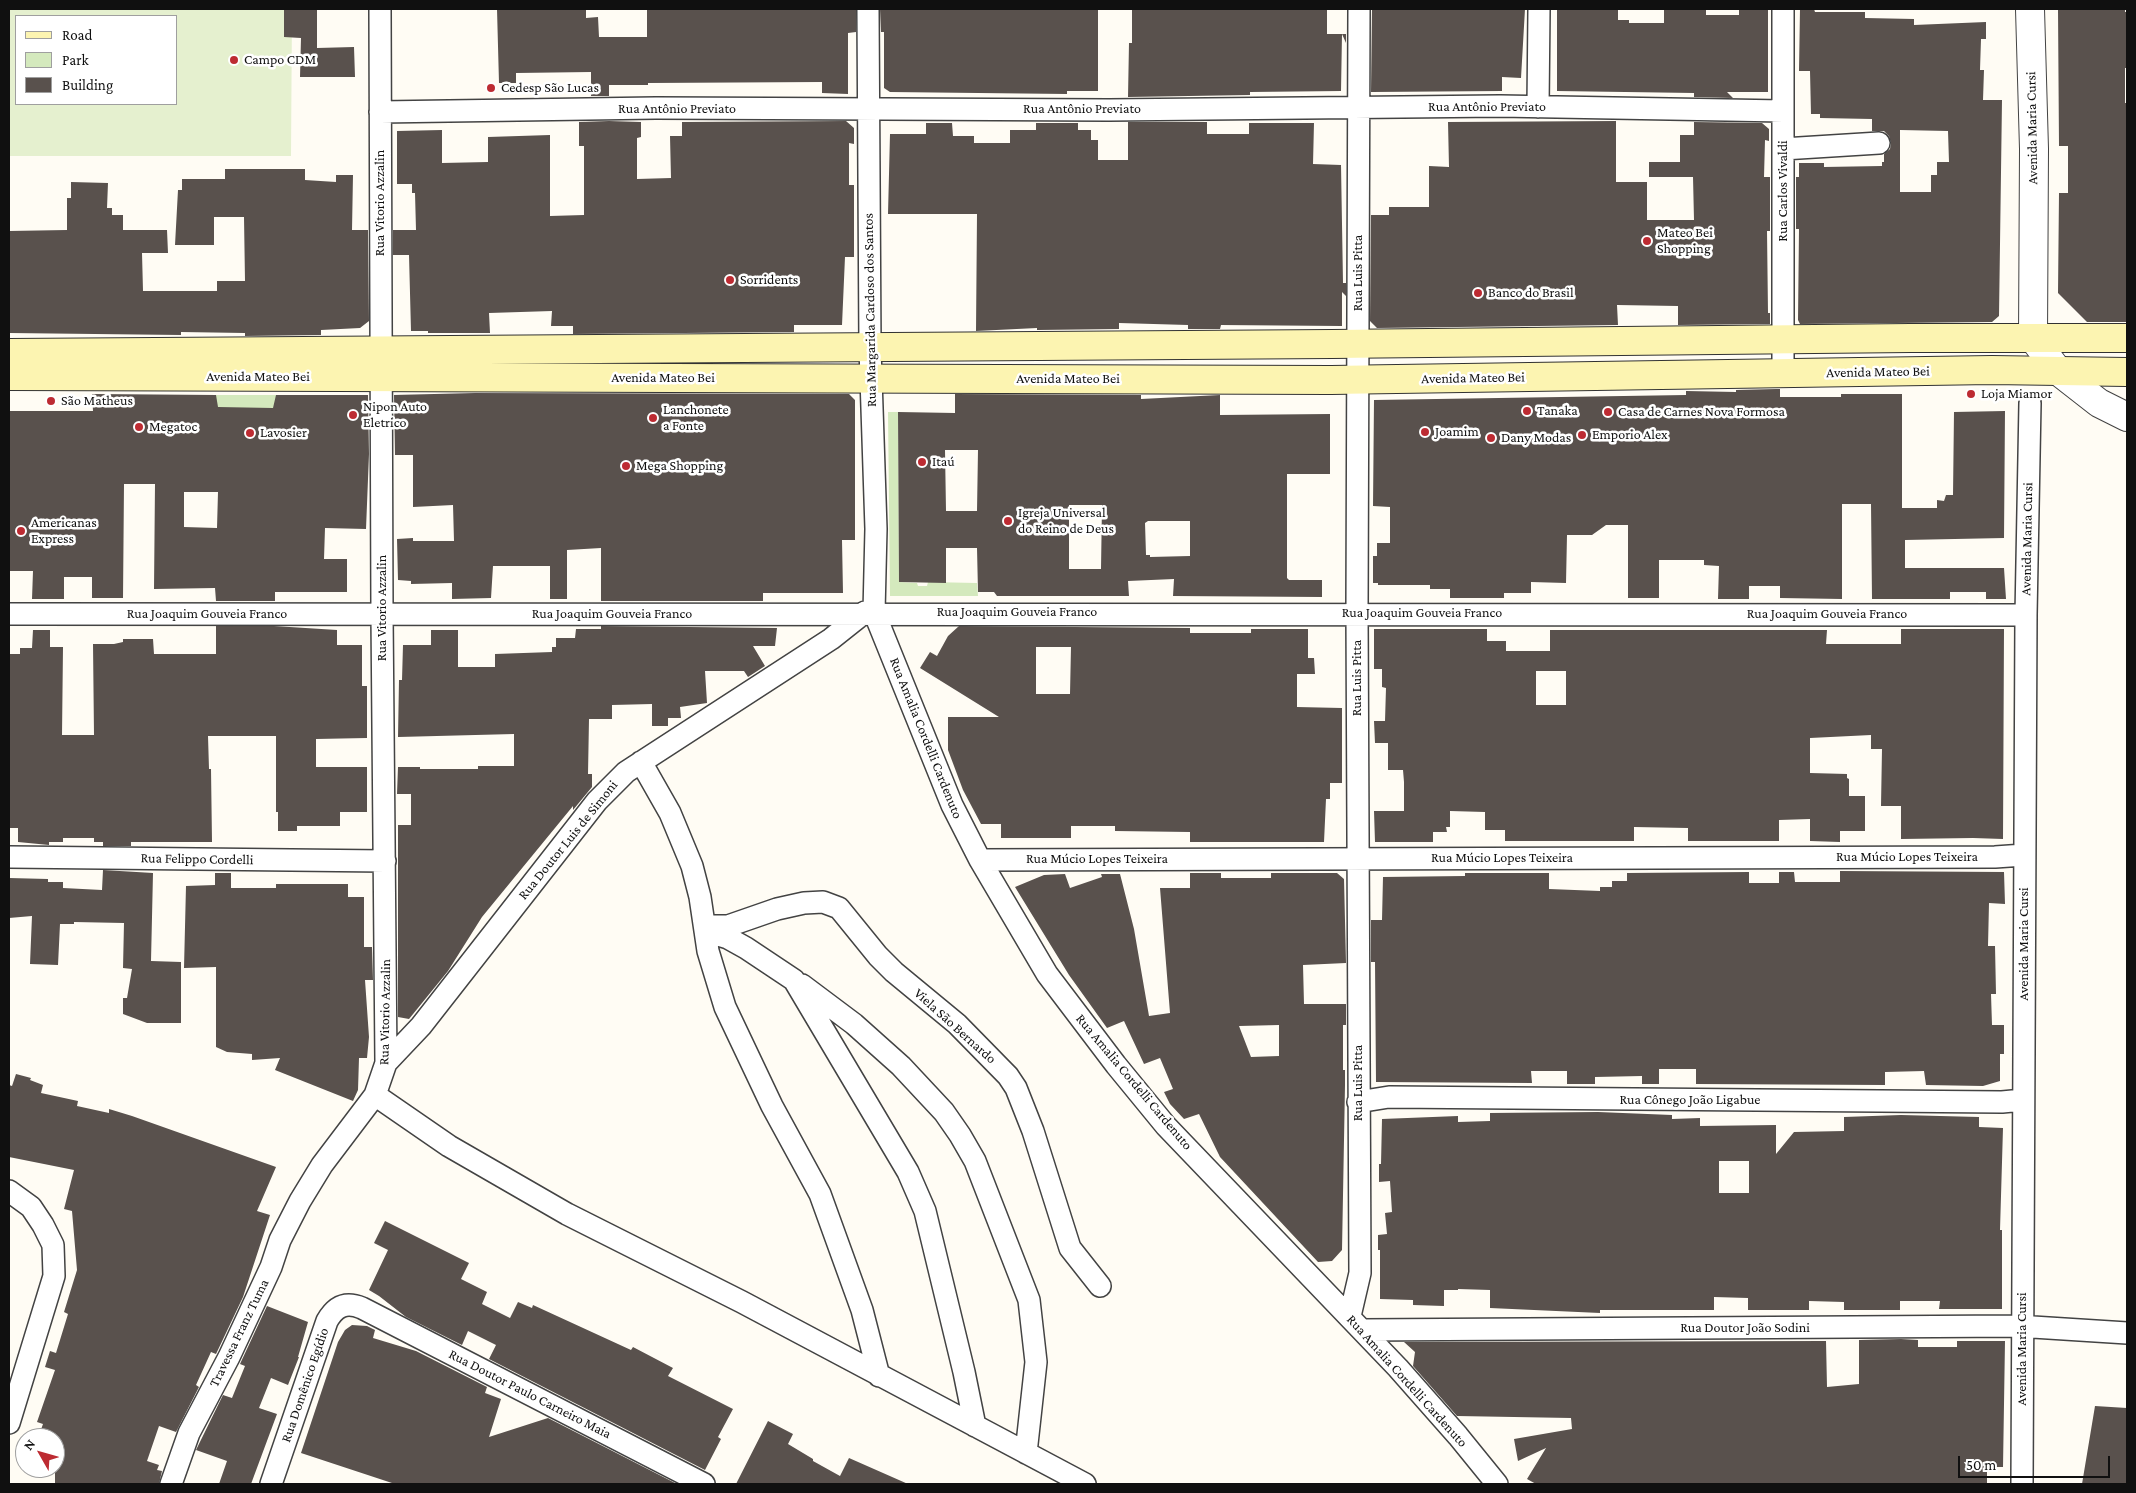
<!DOCTYPE html>
<meta charset="utf-8">
<style>
body{margin:0}
#map{position:relative;width:2136px;height:1493px;overflow:hidden;background:#fffcf4;font-family:"Crimson Pro",serif}
canvas{display:block}
.frame{position:absolute;inset:0;border:10px solid #101010;pointer-events:none}
.legend{position:absolute;left:15px;top:15px;width:162px;height:90px;box-sizing:border-box;background:#fff;border:1px solid #9f9f9f;margin:0;padding:6px 9px;list-style:none;font-size:15px;color:#101010}
.legend li{display:flex;align-items:center;gap:10px;height:25px}
.legend b{width:25px;border:1px solid #9f9f9f}
.north{position:absolute;left:15px;top:1428px;width:50px;height:50px;box-sizing:border-box;background:#fff;border:1px solid #9f9f9f;border-radius:50%;rotate:308deg;font-size:14px;font-weight:700;line-height:20px;text-align:center;color:#101010}
.north::after{content:'';display:block;margin:auto;width:18px;height:22px;background:#bd2b32;clip-path:polygon(50% 0,100% 100%,50% 72%,0 100%)}
.scale{position:absolute;left:1958px;top:1456px;width:152px;height:22px;box-sizing:border-box;border:2px solid #101010;border-top:0;padding-left:6px;font-size:15px;line-height:18px;white-space:nowrap;color:#101010;-webkit-text-stroke:4px #fff;paint-order:stroke}
</style>
<div id="map">
<canvas width="2136" height="1493"></canvas>
<div class="frame"></div>
<ul class="legend">
<li><b style="height:6px;background:#fcf4b1"></b>Road</li>
<li><b style="height:14px;background:#d4e9bd"></b>Park</li>
<li><b style="height:14px;background:#59514d"></b>Building</li>
</ul>
<div class="north">N</div>
<div class="scale">50 m</div>
</div>
<script>
const context = document.querySelector('canvas').getContext('2d');
context.lineJoin = 'round';
function fill(path, color) { context.fillStyle = color; context.fill(path, 'evenodd'); }
function trace(path, color, width, dash) { context.strokeStyle = color; context.lineWidth = width; context.lineCap = dash ? 'butt' : 'round'; context.setLineDash(dash || []); context.stroke(path); }
function drawText(font, color, halo, rows, align = 'center') {
  context.font = font + ' "Crimson Pro",serif'; context.lineWidth = 5; context.setLineDash([]); context.textBaseline = 'middle'; context.strokeStyle = halo; context.fillStyle = color; for (const [text, x, y, turn = 0] of rows) {
    context.save(); context.translate(x, y); context.rotate((+turn || 0) * Math.PI / 180); context.textAlign = isNaN(turn) ? turn : align; if (halo) context.strokeText(text, 0, 0); context.fillText(text, 0, 0); context.restore();
  }
}
fill(new Path2D(`
 M216 395H276V408H216Z
 M888 412H898L899 582 917 583 918 586H927L928 582 977 583 978 596H890Z`), '#d4e9bd');
fill(new Path2D(`
 M9 9H292L291 156H9ZM16 16H176V104H16Z`), '#e5f0cf');
fill(new Path2D(`
 M284 9H317V48L354 47 355 77H300L301 38 284 37Z
 M497 9H586V18L598 17 599 37H647V9H856V32L848 33V94L822 93V82L648 83V85H609V96H591V72L516 73V83H499Z
 M880 9H1098V91H1067V94L890 92 884 88V32H881Z
 M1132 9H1327V34H1346V43L1342 34 1341 91 1250 92V95L1128 97 1129 43H1132Z
 M1372 9H1525L1521 78 1502 77V91L1371 92Z
 M1557 9H1618V20H1629V23H1664V9H1706V15H1739V9H1768V92H1727L1733 98 1694 97V93L1557 91Z
 M1800 9H1814L1815 12H1865V18L1914 19V25L1986 22V39H1981L1980 70H1984L1983 100H2002L1999 316 1992 322 1800 324 1798 320 1799 229H1796V177H1799V163H1824V167L1882 166V162H1884V154L1890 149 1891 143 1889 136 1884 131H1872V119L1820 118V114H1811L1810 71H1799ZM1900 130 1948 131 1949 162H1937V175H1931V192H1900Z
 M2058 9H2125V12H2127V68H2125V103H2127V322H2087L2058 293 2059 193H2068V146H2059Z
 M609 121 641 122V137L637 138V179L671 178 670 136H682V122L846 121 854 128V144L849 143V185H854V257H845L842 325H794V332L573 334V326H551L552 311 489 313 490 333H428V331H411L409 255H393V230H416L415 193H412V184H397V131L442 130V163L488 162V137L550 135V216L584 215V146H579V122Z
 M1616 121V182H1647V220H1694L1693 177H1649V162H1680V135H1694V122L1762 123 1769 129V141L1765 140 1764 177H1770V231H1767L1768 313H1770V324L1678 325V306L1617 305 1618 325 1377 328 1370 321 1371 215H1389V207H1429V166L1449 167 1448 122Z
 M1128 122H1207V134H1249V123H1314L1313 164 1341 165 1343 283H1346V296L1342 292V326L1221 325 1220 329H1188V325L1119 323V329L1037 330V328L976 331 977 214H888L890 134H926V123H952L953 136H974V143H1010V130H1036V123H1078V130H1091V140H1098V160H1128Z
 M225 169H305V180L336 182V175H353L352 230H368L369 321 360 328 321 330V335L245 336V333L181 332V335L9 333V231L67 230V198H71V182L108 183 107 208H112V215H123V230H167L168 253H142L143 291H217V281H245L244 217H214V245H175L178 190H182V179H225Z
 M1776 389H1780V397H1841V394H1902V508H1937V500L1944 501 1946 495H1953L1954 412 2005 411 2004 538 1905 540V568H2004L2006 599H1986V592H1950V599H1872L1871 504H1842V599L1780 598V586H1749V599H1718L1719 566 1704 565V560H1659V598H1628V525H1606L1592 535H1567L1566 583 1531 582V593H1504V598H1450V589H1430V585H1378V583H1373V556H1377V543H1390V507L1373 506 1374 400 1686 395V391L1736 392V390Z
 M475 393 849 394 855 400V540H842L843 593H763V601H601V548L567 550V599H550V566H493L491 598 452 599V583L411 584V581L398 580 397 539 413 538V541H454L453 505 413 507V455H395L394 395Z
 M92 394 216 395 218 407 273 408 276 395H368L369 454 366 529 325 528 324 559H347V592H275V601H216L215 588 154 589 155 484H124L123 598H92V577H64V599H32L33 571H9V411H93ZM184 492H218L217 528 184 527Z
 M955 394 1141 395V399L1220 395V415L1330 414V474H1287V578L1289 580H1322V597L1173 596 1174 579 1128 581 1129 596H997L994 592H978L977 548H946V583L899 582 898 412 955 413ZM945 450H978L977 511H946ZM1069 505H1102L1101 569H1069ZM1148 521H1190V556L1150 557V555H1146L1145 523Z
 M216 626H274L337 630V645H362V686H367V738L316 739V767H367V812H340V826H297V831H278V812H276V736H208L209 769H211L212 842H131V846H103V842H94V838H63V842H49V845L18 842V828H9V654H20V648H32L33 630H50V647H63L62 735H94L93 644H114L123 642V639H153L154 654H216Z
 M601 626 777 628 775 646H753L765 666 748 677 744 671H705L707 703 680 707 681 718H668V726H652V704L612 705V719H589L588 774H592V787L573 810V806L482 917 448 971 409 1019 398 1017V825H411V794H397L398 767H420V769H478V766H514V734L398 737 399 680H402L403 645H431V630H458V667H495V654L552 652V647H556V638H575L576 629H601Z
 M959 626 1190 628V633H1251V629H1308V658H1314L1315 674H1297V707L1342 708V783H1330V799H1326L1324 842H1190V832L1115 831V826H1071V838H1001V824H981L963 790 948 750V717H999L920 668 930 652 937 656 948 636ZM1036 647H1071L1070 694H1036Z
 M1374 629H1487V641H1506V651H1550V630H1827L1826 644H1901V629H2004L2003 839 1973 838 1901 839V806H1881L1882 749H1871V735L1810 738V773L1847 774V778L1849 779V796H1865V831H1840V842L1810 841V819L1779 820V841H1688V828L1634 827V841H1505V830H1485V812L1450 811V827H1446L1447 832H1433V842H1375L1374 811H1404V782L1403 770H1388V743H1375L1374 721H1385L1386 688 1382 687V669H1374ZM1536 671H1566V705H1536Z
 M103 870 153 873 151 961 181 962V1023H147L123 1014V998H127L132 969 123 968 124 923 74 922V924H60L58 965 30 964 32 916 9 918V878L48 879V882H63V888L102 890Z
 M1840 871 2004 872 2005 904 1989 903 1988 946H1995L1996 994H1991L1992 1025H2004V1054H2000V1081L1983 1086 1926 1085 1924 1071 1885 1072V1085L1696 1084V1069H1659V1084H1642V1076L1595 1077V1084H1567V1071H1531L1532 1083 1376 1082 1375 962H1371V920H1382L1383 877 1465 876V873H1549V889L1600 891V887H1612V881H1627V873L1749 872V883H1779V872H1794L1795 882H1840Z
 M215 873H231V888H276V884H348V897H364V947H372L373 980H365L369 1037 367 1058H359L358 1090 353 1101 275 1070 280 1058 252 1060V1054L227 1052 216 1047V967L184 968 186 886 215 885Z
 M1190 873H1221V878H1271V873H1337L1344 879 1346 963 1303 965 1304 1004H1346V1025H1343V1070H1345V1085L1342 1250 1332 1261 1318 1262 1220 1157 1199 1114 1184 1119 1170 1104 1164 1092 1173 1089 1160 1058 1144 1064 1124 1021 1107 1028 1069 975 1015 887 1044 875 1065 874 1070 888 1102 877 1101 874H1120L1134 929 1149 1016 1170 1013 1160 888H1190ZM1279 1025V1056L1251 1057 1239 1026Z
 M16 1074 31 1078 30 1080 43 1085 41 1093 78 1101 77 1106 109 1113V1109L132 1116 276 1167 257 1211 270 1215 243 1297 216 1354 211 1352 196 1385 199 1387 176 1432 159 1426 147 1461 159 1465 157 1470 162 1471 159 1484H55V1438H38L43 1424 37 1422 55 1370 45 1367 50 1351 56 1353 68 1314 64 1312 77 1270 72 1211 64 1209 74 1170 9 1157V1085L12 1086Z
 M1598 1112 1672 1115V1119L1700 1118V1126L1776 1125V1154L1794 1132 1844 1131V1117L1901 1115 1979 1117V1127L2003 1128 2000 1230H2002V1309H1939L1940 1301H1900V1310H1844V1302L1809 1301V1310H1748V1298L1714 1297V1310H1600V1313L1490 1308V1290L1458 1289V1290H1444V1306L1413 1305V1300L1380 1299V1250H1378V1235L1387 1234 1385 1213 1392 1212 1390 1181 1379 1182V1164H1381L1382 1119 1458 1116V1122L1490 1121V1113ZM1719 1161H1749V1193H1719Z
 M385 1221 469 1263 461 1279 487 1292 482 1304 510 1318 518 1302 532 1308 533 1305 631 1350 633 1347 673 1368 668 1376 733 1409 718 1437 721 1439 705 1470 489 1359 496 1345 468 1331 462 1345 406 1317 379 1296 369 1290 388 1250 374 1243Z
 M267 1306 308 1322 298 1357H299L288 1385 271 1378 259 1408 277 1414 251 1484H219L227 1461 196 1450 223 1395 232 1398 245 1366 240 1364Z
 M352 1325 367 1326 375 1330 373 1338 416 1351 487 1387 485 1393 501 1399 489 1437 548 1418 677 1484H395L301 1453 338 1342 345 1330Z
 M1901 1339 1918 1340V1347H1957V1341H2005L2003 1467H1987V1484H1536L1527 1479 1546 1448 1518 1461 1514 1439 1572 1429 1571 1418 1457 1416 1413 1366 1415 1352 1404 1342 1826 1341 1827 1387 1859 1384V1340Z
 M2095 1406 2127 1408V1484H2082Z
 M768 1421 793 1434 788 1444 813 1459V1461L840 1476 849 1458 908 1484H736Z`), '#59514d');
const minor = new Path2D(`
 M868 9 870 348 876 529 874 612 952 805 980 860 1047 974 1116 1065 1166 1126 1398 1368 1458 1436 1497 1484
 M1538 107 1539 9
 M380 112 656 108 1109 110 1500 106 1783 111
 M1783 149 1879 143
 M1783 374V9
 M9 614C681 614 1353 613 2026 615
 M641 762 670 813 692 866 700 897 708 951 725 1007 772 1106 820 1194 862 1310 879 1376
 M9 857 385 861
 M980 860 1995 857 2024 855
 M705 926H728L777 909 804 903 823 902 839 908 878 956 894 972 957 1024 1008 1076 1016 1088 1033 1131 1070 1248 1100 1286
 M705 931 728 938 746 948 794 980 908 1172 925 1211 964 1372 975 1426
 M802 985 854 1024 901 1066 944 1112 960 1135 975 1161 1029 1300 1036 1362 1026 1453
 M386 1063 421 1026 597 801 626 772 831 639 865 612
 M375 1095 449 1146 567 1214 742 1302 1085 1484
 M1358 1102 1389 1097 2002 1102 2023 1100
 M9 1191 31 1207 43 1225 53 1245 54 1276 9 1423
 M1350 1316 1360 1273 1357 613 1359 9
 M1363 1330 2017 1326 2127 1333
 M171 1484 189 1433 229 1357 271 1267 280 1240 300 1201 322 1165 375 1095 386 1063 382 615 380 9
 M271 1484 327 1321C335 1307 345 1301 362 1308L704 1484
 M2022 1484 2026 615 2030 403`);
const tertiary = new Path2D(`
 M2030 9 2034 149 2033 338
 M2033 338 2058 371 2099 403 2127 417`);
const secondary = new Path2D(`
 M9 353 1332 344 1911 338H2127
 M9 376 1331 380 1992 370 2127 372`);
trace(minor, '#434343', 24);
trace(tertiary, '#434343', 30);
trace(secondary, '#323232', 30);
trace(minor, '#fff', 21);
trace(tertiary, '#fff', 28);
trace(secondary, '#fcf4b1', 28);
for (const [x, y, r, color] of [
 [234,60,5,"#bd2b32"],
 [491,88,5,"#bd2b32"],
 [1647,241,5,"#bd2b32"],
 [730,280,5,"#bd2b32"],
 [1478,293,5,"#bd2b32"],
 [1971,394,5,"#bd2b32"],
 [51,401,5,"#bd2b32"],
 [1527,411,5,"#bd2b32"],
 [1608,412,5,"#bd2b32"],
 [353,415,5,"#bd2b32"],
 [653,418,5,"#bd2b32"],
 [139,427,5,"#bd2b32"],
 [1425,432,5,"#bd2b32"],
 [250,433,5,"#bd2b32"],
 [1582,435,5,"#bd2b32"],
 [1491,438,5,"#bd2b32"],
 [922,462,5,"#bd2b32"],
 [626,466,5,"#bd2b32"],
 [1008,521,5,"#bd2b32"],
 [21,531,5,"#bd2b32"]
]) { const dot = new Path2D(); dot.arc(x, y, r, 0, 2 * Math.PI); context.fillStyle = color; context.fill(dot); trace(dot, '#fff', 2); }
drawText('14px', '#101010', '#fff', [
 ["Campo CDM",244,60],
 ["Cedesp São Lucas",501,88],
 ["Mateo Bei",1657,233],
 ["Shopping",1657,249],
 ["Sorridents",740,280],
 ["Banco do Brasil",1488,293],
 ["Loja Miamor",1981,394],
 ["São Matheus",61,401],
 ["Nipon Auto",363,407],
 ["Eletrico",363,423],
 ["Lanchonete",663,410],
 ["a Fonte",663,426],
 ["Tanaka",1537,411],
 ["Casa de Carnes Nova Formosa",1618,412],
 ["Megatoc",149,427],
 ["Joamim",1435,432],
 ["Lavosier",260,433],
 ["Emporio Alex",1592,435],
 ["Dany Modas",1501,438],
 ["Itaú",932,462],
 ["Mega Shopping",636,466],
 ["Igreja Universal",1018,513],
 ["do Reino de Deus",1018,529],
 ["Americanas",31,523],
 ["Express",31,539]
], 'left');
drawText('14px', '#101010', '#fff', [
 ["Rua Antônio Previato",1487,107],
 ["Rua Antônio Previato",677,109],
 ["Rua Antônio Previato",1082,109],
 ["Avenida Maria Cursi",2032,128,-91],
 ["Rua Carlos Vivaldi",1783,191,-90],
 ["Rua Vitorio Azzalin",380,203,-90],
 ["Rua Luis Pitta",1358,273,-90],
 ["Rua Margarida Cardoso dos Santos",870,310,-91],
 ["Avenida Mateo Bei",1878,372,-1],
 ["Avenida Mateo Bei",258,377],
 ["Avenida Mateo Bei",663,378],
 ["Avenida Mateo Bei",1473,378,-1],
 ["Avenida Mateo Bei",1068,379],
 ["Avenida Maria Cursi",2027,539,-89],
 ["Rua Vitorio Azzalin",382,608,-90],
 ["Rua Joaquim Gouveia Franco",1017,612],
 ["Rua Joaquim Gouveia Franco",1422,613],
 ["Rua Joaquim Gouveia Franco",207,614],
 ["Rua Joaquim Gouveia Franco",612,614],
 ["Rua Joaquim Gouveia Franco",1827,614],
 ["Rua Luis Pitta",1357,678,-90],
 ["Rua Amalia Cordelli Cardenuto",926,738,68],
 ["Rua Doutor Luis de Simoni",568,840,-51],
 ["Rua Múcio Lopes Teixeira",1907,857],
 ["Rua Múcio Lopes Teixeira",1502,858],
 ["Rua Felippo Cordelli",197,859,1],
 ["Rua Múcio Lopes Teixeira",1097,859],
 ["Avenida Maria Cursi",2024,944,-90],
 ["Rua Vitorio Azzalin",385,1012,-89],
 ["Viela São Bernardo",955,1026,42],
 ["Rua Amalia Cordelli Cardenuto",1134,1082,50],
 ["Rua Luis Pitta",1358,1083,-90],
 ["Rua Cônego João Ligabue",1690,1100],
 ["Rua Doutor João Sodini",1745,1328],
 ["Travessa Franz Tuma",239,1333,-64],
 ["Avenida Maria Cursi",2022,1349,-90],
 ["Rua Amalia Cordelli Cardenuto",1407,1381,48],
 ["Rua Domênico Egídio",305,1385,-71],
 ["Rua Doutor Paulo Carneiro Maia",530,1394,27]
]);
</script>
